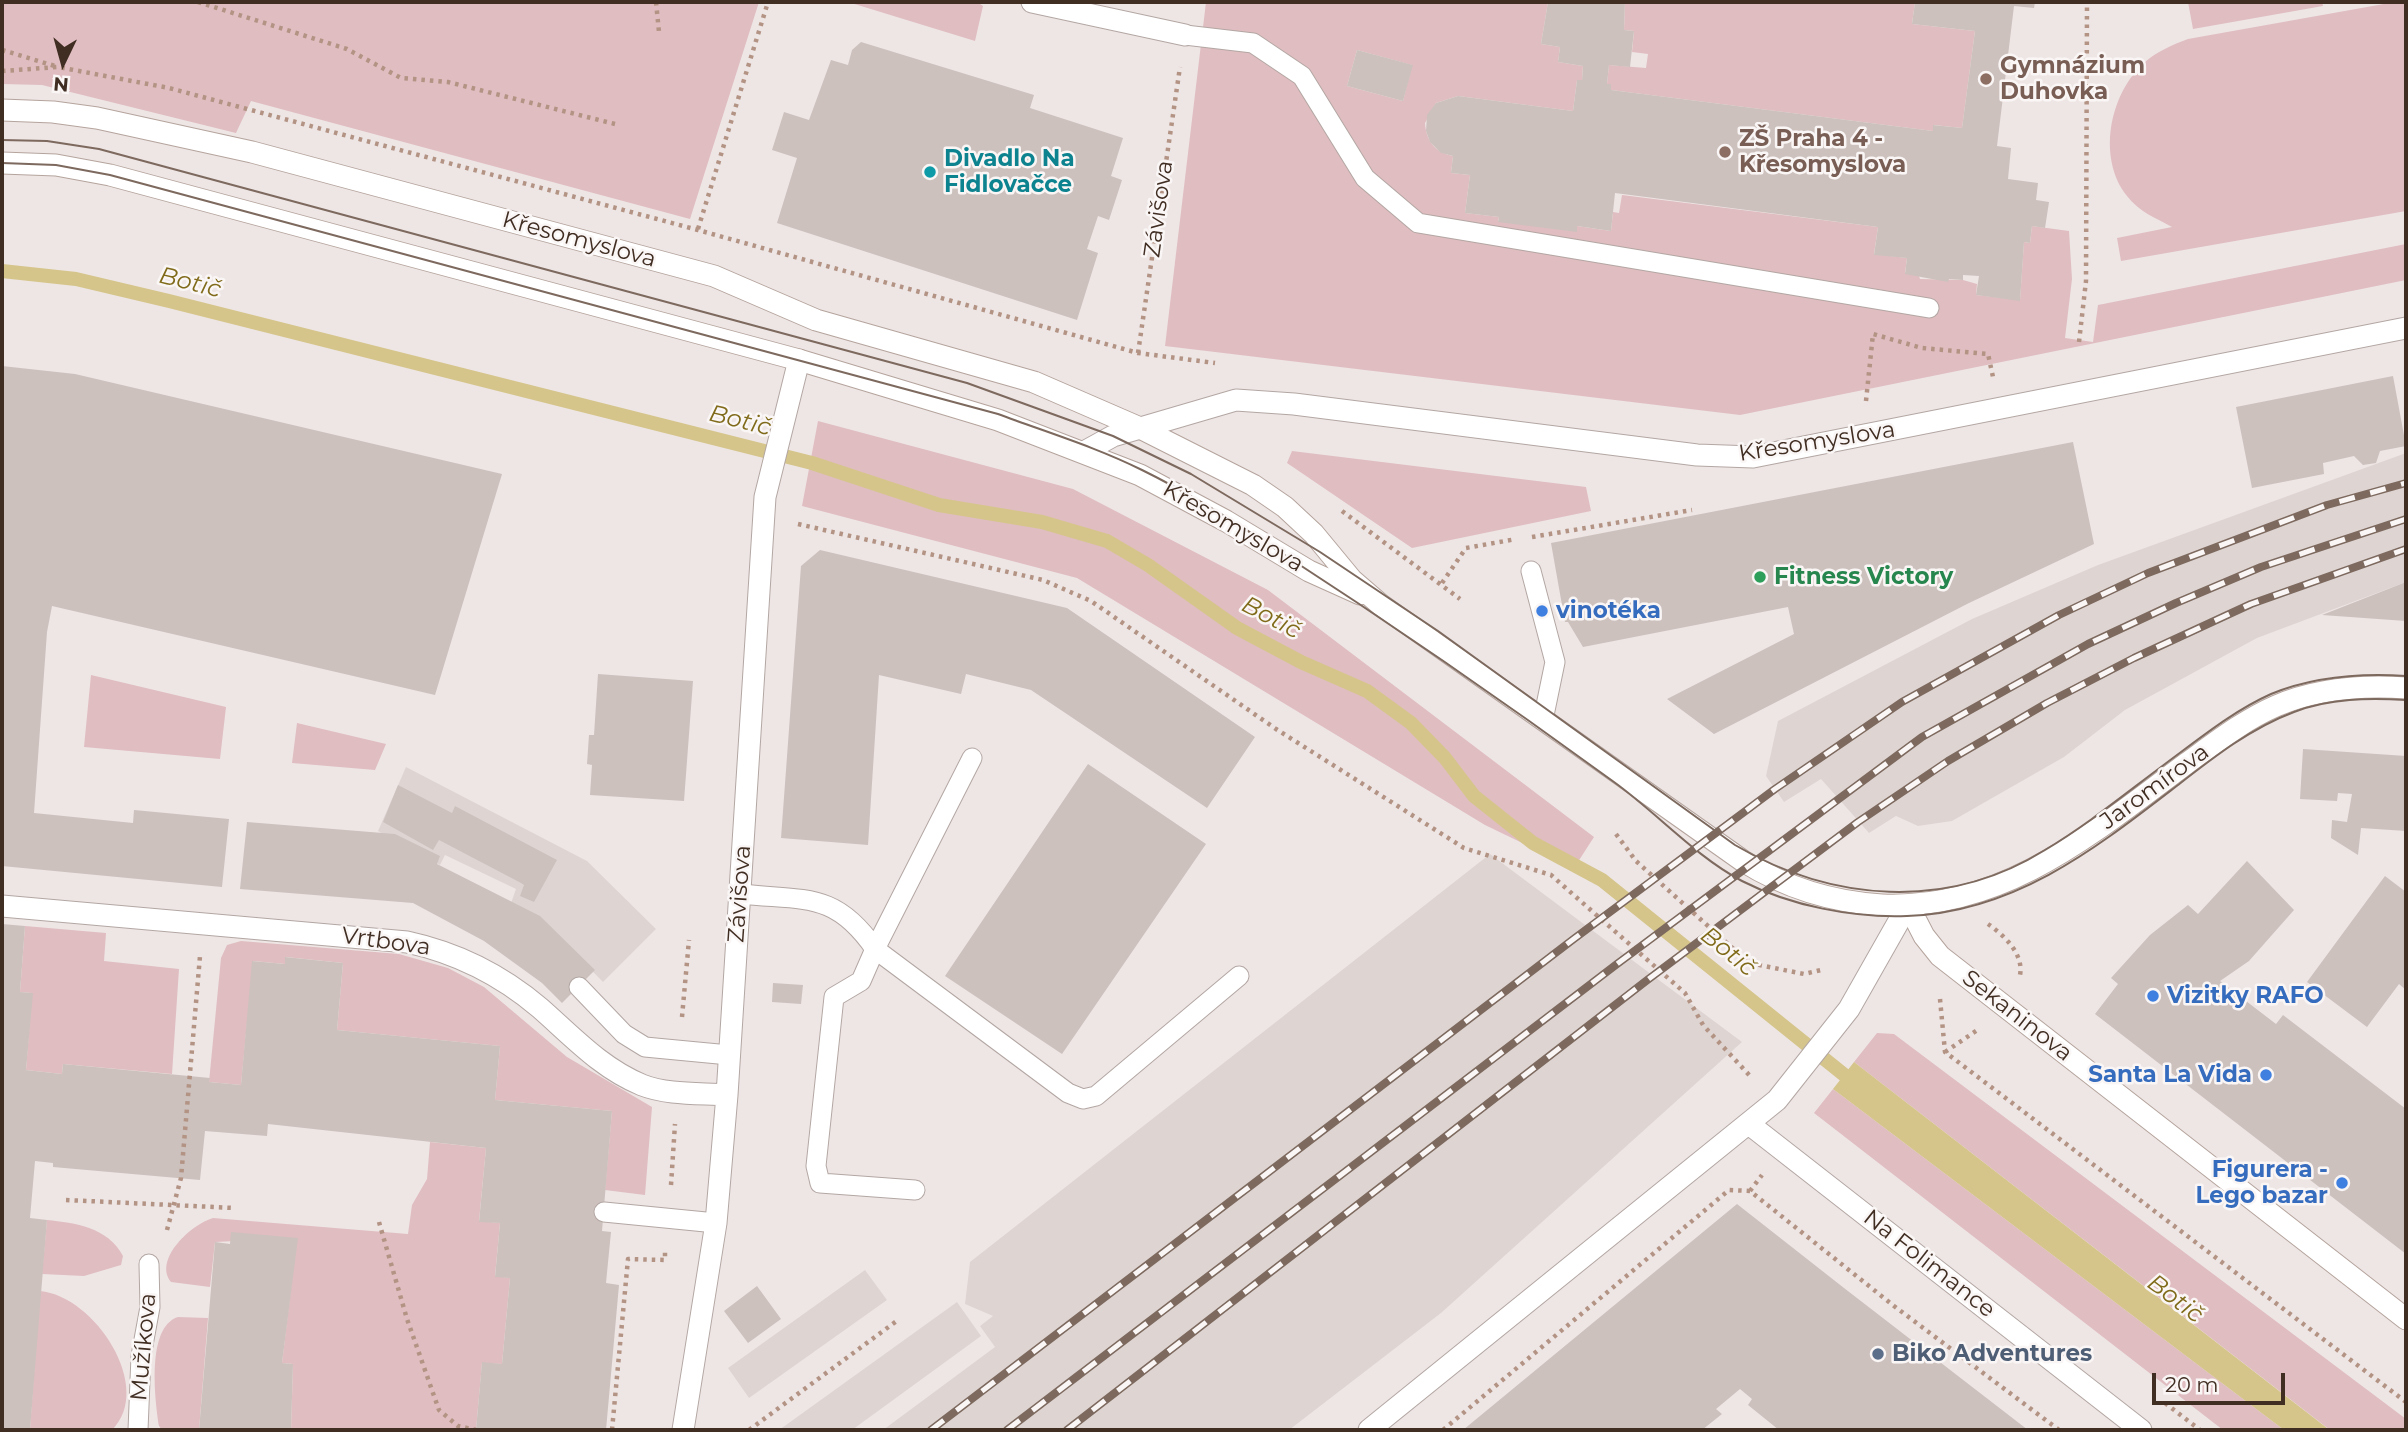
<!DOCTYPE html>
<meta charset="utf-8">
<style>
body{margin:0}
#map{position:relative;width:2408px;height:1432px;overflow:hidden;background:#eee6e5;font-family:Montserrat,sans-serif}
canvas{display:block}
.frame{position:absolute;inset:0;border:4px solid #412e23;pointer-events:none}
.north{position:absolute;left:28px;top:28px;width:70px;height:70px;-webkit-text-stroke:5px #faf6f6;paint-order:stroke;rotate:185deg;font-size:19px;font-weight:700;line-height:28px;text-align:center;color:#412e23}
.north::after{content:'';display:block;margin:auto;width:24px;height:32px;background:#412e23;clip-path:polygon(50% 0,100% 100%,50% 72%,0 100%)}
.scale{position:absolute;left:2152px;top:1373px;width:133px;height:32px;box-sizing:border-box;border:4px solid #412e23;border-top:0;padding-left:9px;font-size:21px;line-height:24px;white-space:nowrap;color:#412e23;-webkit-text-stroke:5px #faf6f6;paint-order:stroke}
</style>
<div id="map">
<canvas width="2408" height="1432"></canvas>
<div class="frame"></div>
<div class="north">N</div>
<div class="scale">20 m</div>
</div>
<script>
const context = document.querySelector('canvas').getContext('2d');
context.lineJoin = 'round';
function fill(path, color) { context.fillStyle = color; context.fill(path, 'evenodd'); }
function trace(path, color, width, dash) { context.strokeStyle = color; context.lineWidth = width; context.lineCap = dash ? 'butt' : 'round'; context.setLineDash(dash || []); context.stroke(path); }
function drawText(font, color, halo, rows, align = 'center') {
  context.font = font + ' Montserrat,sans-serif'; context.lineWidth = 5; context.setLineDash([]); context.textBaseline = 'middle'; context.strokeStyle = halo; context.fillStyle = color; for (const [text, x, y, turn = 0] of rows) {
    context.save(); context.translate(x, y); context.rotate((+turn || 0) * Math.PI / 180); context.textAlign = isNaN(turn) ? turn : align; if (halo) context.strokeText(text, 0, 0); context.fillText(text, 0, 0); context.restore();
  }
}
fill(new Path2D(`
 M2406 453V582L2257 638 2125 710 2064 757 1952 821 1918 826 1896 816 1869 833 1821 779 1784 802 1766 776 1778 721 1972 619 2098 565Z
 M406 767 587 861 656 929 603 982 546 924 510 906 516 889 445 855 440 865 378 831Z
 M1490 854 1742 1042 1441 1313 1289 1430H883L995 1347 980 1326 993 1316 965 1304 970 1262Z
 M865 1270 887 1300 749 1398 728 1368Z
 M957 1302 981 1336 852 1430H779Z`), '#ded5d3');
fill(new Path2D(`
 M2 2H759L690 219 251 101 236 133 42 85 2 84Z
 M848 2H977L983 6 975 41Z
 M1206 2H1548L1541 44 1560 47 1558 62 1583 66 1582 80H1577L1573 111 1458 96 1436 103 1425 123C1426 141 1436 153 1453 156L1451 173 1470 175 1465 213 1499 217 1498 221 1577 231V226L1611 231 1613 212 1619 213 1622 195 1878 227 1874 254 1907 258 1905 273 1919 276 1920 279 1963 280 1977 284 1976 295 2020 300 2024 242 2030 243 2032 226 2069 231 2072 279 2065 338 2093 342 2098 305 2406 244V280L1740 415 1165 346ZM1357 50 1412 65 1403 101 1347 86Z
 M1625 2H1915L1912 24 1975 31 1962 128 1934 125 1933 131 1611 90 1607 84 1609 65 1646 68 1648 54 1632 52 1634 31 1624 30Z
 M2188 2H2322L2323 6 2193 29Z
 M2395 2H2406V211L2121 261 2117 238 2172 227C2156 218 2139 212 2127 196 2097 158 2109 94 2145 62 2158 51 2172 45 2188 39Z
 M818 421 1073 489 1268 590 1594 837 1574 868 1485 825 1077 578 802 506Z
 M1292 451 1586 487 1591 511 1412 548 1287 463Z
 M91 675 226 707 220 759 84 747Z
 M297 723 386 744 375 770 292 763Z
 M25 926 106 933 104 961 179 969 172 1074 63 1064 62 1074 26 1070 32 993 20 992Z
 M241 941 399 954 448 968 484 987 567 1057 652 1107 645 1195 605 1190 612 1111 495 1100 500 1046 337 1030 343 963 286 957 285 964 253 961 241 1085 209 1082 221 958 227 945Z
 M1877 1033 1894 1034 2406 1419V1430H2330L1854 1062Z
 M1833 1089 2284 1430H2223L1814 1113Z
 M430 1142 486 1148 479 1221 500 1223 495 1276 510 1278 502 1364 482 1363 476 1430H291L293 1364 282 1363 297 1238 215 1242 210 1287 171 1282C153 1259 192 1224 213 1218L408 1234 412 1205 427 1179Z
 M47 1220C75 1223 108 1227 123 1256L121 1265 84 1276 42 1274Z
 M40 1291C95 1296 155 1388 112 1430L30 1429Z
 M178 1317 208 1318 199 1430H162L159 1426C155 1400 146 1327 178 1317Z`), '#e0bdc1');
fill(new Path2D(`
 M1854 1062 2327 1428 2330 1430H2284L1833 1089Z`), '#d5c58b');
trace(new Path2D(`
 M2 271 76 279 169 301 812 463 939 505 1042 522 1107 541 1148 565 1237 628 1301 662 1367 691 1411 723 1445 758 1474 796 1533 843 1602 880 1858 1086`), '#d5c58b', 14);
fill(new Path2D(`
 M1548 2H1625L1624 30 1634 31 1630 67 1609 65 1607 84H1611V90L1933 131V125L1962 128 1975 31 1912 24 1915 2H2035L2034 8 2014 6 1997 146 2011 148 2008 179 2038 183 2036 200 2049 202 2045 228 2032 226 2030 243 2024 242 2020 301 1976 295 1979 276 1963 275V280L1949 279 1948 282 1905 274 1907 258 1874 255 1878 227 1615 193 1611 231 1577 226V232L1498 222 1499 217 1465 213 1470 175 1451 173 1453 156 1441 153 1430 142 1426 131 1427 115 1436 103 1458 96 1573 111 1577 80H1582L1583 66 1558 62 1560 47 1541 44Z
 M861 42 1034 95 1030 108 1123 138 1111 176 1122 180 1109 220 1098 216 1087 249 1098 253 1077 320 777 223 797 158 772 150 784 112 809 120 831 60 848 65 852 50Z
 M1357 50 1413 65 1403 101 1347 86Z
 M2 366 75 374 502 474 435 695 52 606 47 632 34 813 133 823 134 810 229 819 222 887 2 866Z
 M2393 376 2406 446 2380 451 2376 463 2363 465 2354 456 2323 463 2324 474 2252 488 2236 407Z
 M2073 442 2094 544 1969 603 1714 734 1667 699 1794 634 1788 607 1583 647 1568 622H1565L1551 543Z
 M820 550 1067 608 1255 737 1207 808 1031 690 966 674 961 694 879 675 868 845 781 838 801 566Z
 M2406 582V621L2322 615Z
 M598 674 693 681 684 801 590 795 592 765 587 764 589 735H594Z
 M2303 749 2406 756V831L2361 828 2358 855 2331 838 2332 820 2347 822 2352 794 2338 793 2337 801 2300 799Z
 M1088 764 1206 844 1062 1054 945 976Z
 M398 785 452 813 455 806 557 860 534 902 520 896 524 885 521 883 439 840 433 850 383 822Z
 M247 822 395 834 440 856 437 864 540 916 595 970 562 1003 542 983 484 941 413 903 240 889Z
 M2247 861 2294 910 2249 961 2220 981 2276 1024 2283 1015 2406 1109V1254L2095 1014 2118 984 2111 978 2150 935 2188 905 2198 914Z
 M2385 876 2406 892V990L2399 984 2367 1027 2307 982Z
 M2 924 25 926 20 992 33 993 26 1070 62 1074 63 1064 210 1078 209 1082 241 1085 252 961 285 964V957L343 963 337 1030 500 1046 495 1100 612 1111 602 1231 611 1232 606 1283 619 1285 606 1430H476L482 1362 502 1364 510 1278 495 1277 500 1223 479 1222 486 1148 268 1124 267 1136 205 1131 200 1180 53 1167V1163L35 1161 30 1218 47 1220 30 1430H2Z
 M773 983 803 985 801 1004 772 1002Z
 M1737 1204 1844 1288 2028 1430H1779L1748 1405 1752 1399 1740 1389 1716 1409 1722 1414 1702 1430H1463Z
 M231 1232 298 1238 282 1363 293 1364 291 1430H199L215 1242 230 1244Z
 M757 1286 781 1319 748 1343 724 1311Z`), '#ccc1bd');
const lane = new Path2D(`
 M1185 35 1253 43 1302 76 1365 178 1418 223 1929 308
 M1531 571 1555 662 1543 720
 M741 894C805 901 835 891 875 949L972 758
 M579 987 624 1034 645 1047 729 1055
 M915 1190 820 1183 816 1166 834 997 861 981 875 949 1068 1093 1083 1099 1096 1096 1239 976
 M604 1212 716 1223
 M138 1430 141 1356 150 1307 149 1264`);
const street = new Path2D(`
 M1032 2 1185 35
 M1084 452 1113 436 1236 400 1294 404 1697 455 1753 457 2406 328
 M2 906 407 942C458 953 500 974 540 1008 573 1037 601 1068 642 1085 667 1095 701 1093 727 1095
 M1749 1124 2141 1430
 M683 1430 716 1223 727 1095 765 497 799 360
 M1369 1430 1777 1100 1849 1009 1908 905`);
const secondary = new Path2D(`
 M2 110 53 112 97 118 252 152 714 276 816 320 1034 382 1140 428 1253 485 1285 507 1314 534 1352 580 1381 605 1743 861C1786 888 1832 902 1882 905 2005 910 2094 832 2187 763 2216 742 2244 720 2276 706 2318 688 2362 685 2406 688
 M2 163 56 165 110 175 799 360 998 420 1140 475 1226 521 1309 571 1360 594
 M1908 905 1924 936 1940 956 2406 1319`);
trace(lane, '#b3a7a3', 21);
trace(street, '#b3a7a3', 23);
trace(secondary, '#b5a49d', 23);
trace(new Path2D(`
 M198 2 347 49 401 78 448 82 615 124
 M656 2 659 32
 M2 50 55 66
 M2 71 58 67 169 88 698 230 1138 353 1215 363
 M698 229 768 2
 M2079 342 2086 281 2087 2
 M1138 353 1180 67
 M1866 401 1873 334 1922 348 1988 354 1993 377
 M1342 511 1460 599
 M798 524 1043 580 1091 601 1276 729 1464 848 1551 875 1685 993 1703 1025 1751 1077
 M1532 537 1692 510
 M1442 583 1466 548 1516 539
 M1616 834 1636 861 1749 963 1804 974 1821 970
 M1988 924C2004 935 2024 954 2020 975
 M1940 999 1945 1052 2406 1402
 M682 1017 689 940
 M1945 1052 1979 1029
 M671 1185 675 1124
 M1750 1191 1762 1175
 M66 1200 235 1208
 M379 1222 407 1319 439 1410 458 1426 476 1430
 M167 1230 181 1178 200 956
 M2165 1403 2200 1430
 M612 1430 628 1259 665 1260V1249
 M749 1430 898 1320
 M1443 1430 1729 1190 1750 1191 1894 1306 2059 1430`), '#b39384', 4.5, [3.5, 5]);
trace(lane, '#fff', 19);
trace(street, '#fff', 21);
trace(secondary, '#fff', 21);
trace(new Path2D(`
 M2 140 47 141 99 149 967 383 1113 436 1191 474 1320 552 1438 631 1735 845C1832 902 1947 911 2045 850 2087 825 2126 793 2165 764 2199 739 2233 711 2271 694 2315 676 2360 673 2406 676
 M2 163 56 165 110 175 998 414C1046 432 1096 447 1142 470 1187 492 1232 520 1274 548 1390 623 1503 701 1614 782 1657 813 1695 856 1742 881 1791 906 1853 918 1907 916 2016 912 2096 848 2178 785 2214 757 2251 728 2294 712 2330 698 2369 698 2406 700`), '#7d695e', 2);
const rail = new Path2D(`
 M931 1430 1575 938 1775 789 1902 702 2059 615 2148 573 2327 505 2406 483
 M1007 1430 1617 964 1922 737 2088 644 2176 603 2261 567 2406 519
 M1067 1430 1646 981 1858 822 1948 761 2047 703 2134 658 2251 604 2406 549`);
trace(rail, '#7d695e', 8);
trace(rail, '#faf6f6', 5, [16]);
for (const [x, y, r, color] of [
 [1986,79,7,"#8d6e63"],
 [1725,152,7,"#8d6e63"],
 [930,172,7,"#0f9aa8"],
 [1760,577,7,"#2e9e5b"],
 [1542,611,7,"#3f7fe0"],
 [2153,996,7,"#3f7fe0"],
 [2266,1075,7,"#3f7fe0"],
 [2342,1183,7,"#3f7fe0"],
 [1878,1354,7,"#5c6f8a"]
]) { const dot = new Path2D(); dot.arc(x, y, r, 0, 2 * Math.PI); context.fillStyle = color; context.fill(dot); trace(dot, '#faf6f6', 2.5); }
drawText('bold 23px', '#785e54', '#faf6f6', [
 ["Gymnázium",2000,66],
 ["Duhovka",2000,92],
 ["ZŠ Praha 4 -",1739,139],
 ["Křesomyslova",1739,165]
], 'left');
drawText('bold 23px', '#0d838f', '#faf6f6', [
 ["Divadlo Na",944,159],
 ["Fidlovačce",944,185]
], 'left');
drawText('23px', '#412e23', '#faf6f6', [
 ["Závišova",1159,209,-82],
 ["Křesomyslova",579,240,15],
 ["Křesomyslova",1817,442,-9],
 ["Křesomyslova",1233,527,30],
 ["Jaromírova",2155,787,-36],
 ["Závišova",740,894,-86],
 ["Vrtbova",386,942,8],
 ["Sekaninova",2017,1016,38],
 ["Na Folimance",1929,1264,38],
 ["Mužíkova",144,1347,-85]
]);
drawText('bold 23px', '#27864d', '#faf6f6', [
 ["Fitness Victory",1774,577]
], 'left');
drawText('bold 23px', '#366cbe', '#faf6f6', [
 ["vinotéka",1556,611],
 ["Vizitky RAFO",2167,996],
 ["Santa La Vida",2252,1075,"right"],
 ["Figurera -",2328,1170,"right"],
 ["Lego bazar",2328,1196,"right"]
], 'left');
drawText('bold 23px', '#4e5e75', '#faf6f6', [
 ["Biko Adventures",1892,1354]
], 'left');
drawText('italic 24px', '#806b1a', '#faf6f6', [
 ["Botič",190,283,14],
 ["Botič",740,421,14],
 ["Botič",1271,618,28],
 ["Botič",1728,952,39],
 ["Botič",2175,1299,37]
]);
</script>
